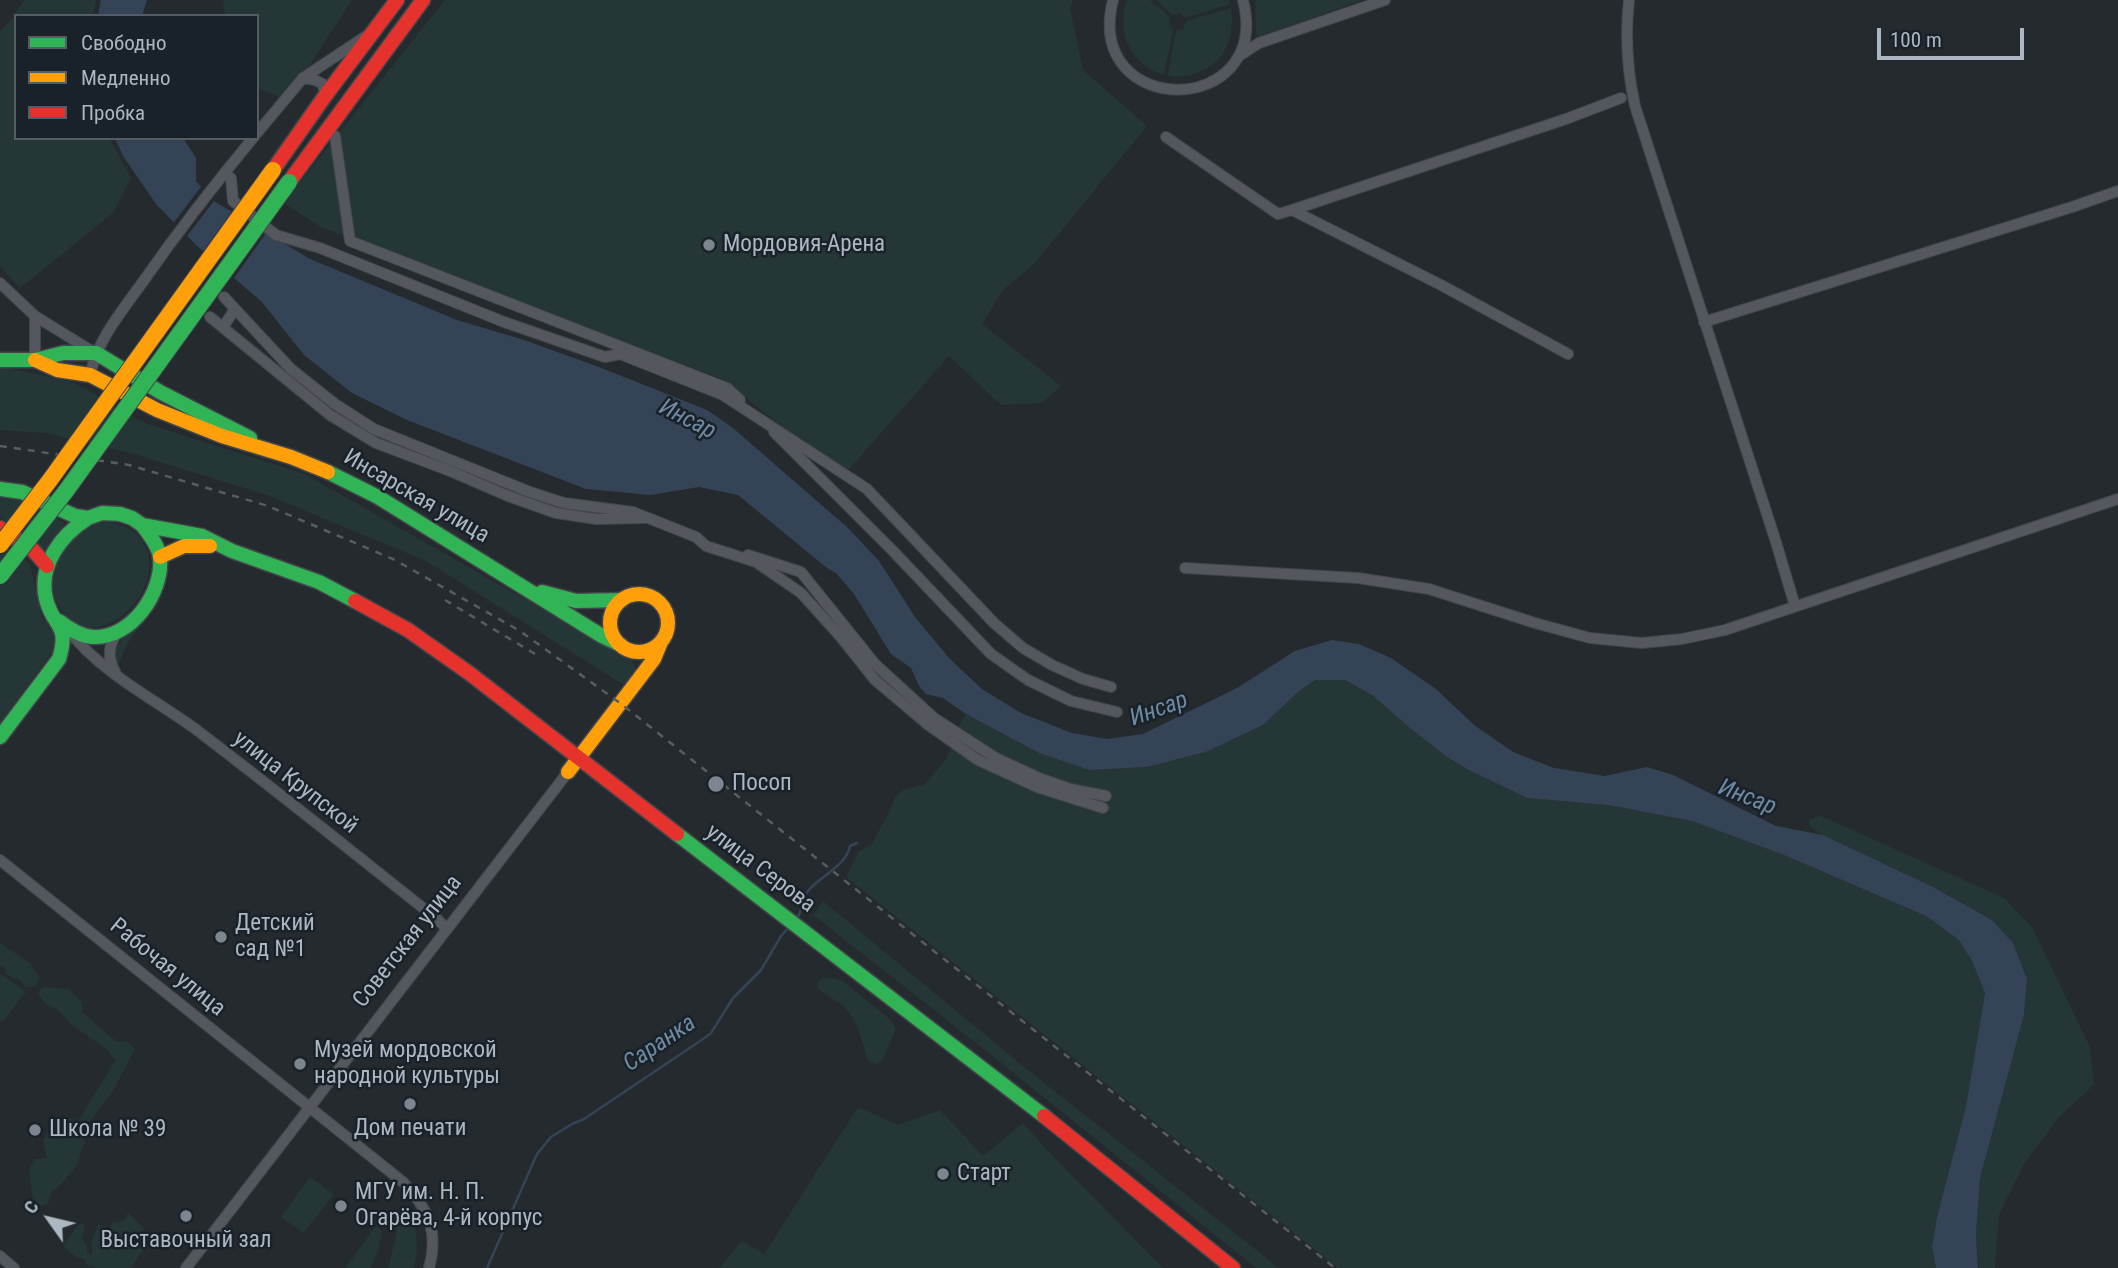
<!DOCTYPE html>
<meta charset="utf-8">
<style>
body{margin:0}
#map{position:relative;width:2118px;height:1268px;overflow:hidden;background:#252a2f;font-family:"Roboto Condensed",sans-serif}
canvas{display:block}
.legend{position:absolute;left:14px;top:14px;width:245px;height:126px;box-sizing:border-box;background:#192129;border:2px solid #545d66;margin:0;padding:9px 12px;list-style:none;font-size:21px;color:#adb7c2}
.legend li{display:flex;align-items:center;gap:14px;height:35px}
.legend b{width:35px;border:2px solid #545d66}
.north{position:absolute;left:14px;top:1184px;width:70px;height:70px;-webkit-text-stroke:5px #192129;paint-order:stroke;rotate:304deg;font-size:19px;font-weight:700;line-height:28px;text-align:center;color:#adb7c2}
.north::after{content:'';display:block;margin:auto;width:24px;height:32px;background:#adb7c2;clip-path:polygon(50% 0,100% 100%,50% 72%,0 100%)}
.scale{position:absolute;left:1877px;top:28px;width:147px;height:32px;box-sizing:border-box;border:4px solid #adb7c2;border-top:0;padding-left:9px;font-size:21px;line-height:24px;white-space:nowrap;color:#adb7c2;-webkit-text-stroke:5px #192129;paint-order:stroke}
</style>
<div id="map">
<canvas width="2118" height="1268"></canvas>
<ul class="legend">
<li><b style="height:9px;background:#30b455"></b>Свободно</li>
<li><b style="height:9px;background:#ff9f0a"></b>Медленно</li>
<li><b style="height:9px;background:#e5322d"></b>Пробка</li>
</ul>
<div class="north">С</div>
<div class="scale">100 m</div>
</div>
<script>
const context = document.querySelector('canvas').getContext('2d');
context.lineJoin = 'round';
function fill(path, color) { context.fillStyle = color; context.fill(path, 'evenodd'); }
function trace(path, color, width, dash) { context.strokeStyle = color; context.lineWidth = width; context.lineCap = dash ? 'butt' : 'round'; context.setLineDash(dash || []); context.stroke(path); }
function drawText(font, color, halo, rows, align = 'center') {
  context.font = font + ' "Roboto Condensed",sans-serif'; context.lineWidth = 5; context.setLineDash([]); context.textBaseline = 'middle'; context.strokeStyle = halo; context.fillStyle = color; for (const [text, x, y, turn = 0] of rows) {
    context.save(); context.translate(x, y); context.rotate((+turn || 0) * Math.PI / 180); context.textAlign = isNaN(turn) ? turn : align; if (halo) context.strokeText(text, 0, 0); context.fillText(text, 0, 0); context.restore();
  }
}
fill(new Path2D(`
 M24 0H96L93 16H16V138H109L131 178 113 213 20 288 0 267V31L11 20Z
 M223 0H352L287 100 257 88V16H225Z
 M445 0H1073L1070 8 1083 70 1147 126 1035 263 1002 291 982 324 1061 386 1042 403 1001 405 949 356 844 475 720 378 321 227 285 204 296 187Z
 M1127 0H1150L1170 17 1169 24 1173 29 1164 75C1131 66 1115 31 1127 0Z
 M1156 0H1229L1230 4 1185 18 1179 13 1173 15Z
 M1255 0H1363L1260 36 1256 34Z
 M1231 8C1238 50 1210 81 1168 76L1176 30 1183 29 1186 21Z
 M0 366 75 383 145 423 305 474 630 659 636 667 624 685 426 561 267 495 134 454 46 433 0 430Z
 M0 498C27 499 43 508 65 524L45 550 0 517Z
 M106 522C122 524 134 528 143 542 172 588 95 663 60 608 39 576 71 525 106 522Z
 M0 543 30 564 42 617 55 637V648L0 723Z
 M141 624 127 644 118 665 115 662V648L122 639Z
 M1315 680H1345L1372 695 1411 729 1447 757 1469 770 1527 798 1608 805 1692 821 1784 855 1926 916 1959 940 1972 961 1985 993 1966 1106 1937 1217 1932 1247 1936 1268H1338L846 877 859 851 871 845 890 811 895 797 903 790 925 784 946 759 953 744 955 731 966 714 1039 753 1089 770 1147 767 1206 752 1263 725 1298 692Z
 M1821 816 2004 898 2032 927 2090 1047 2094 1085 2059 1117 2024 1164 1999 1215 1995 1268H1979L1976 1234 1980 1178 2024 1015 2027 979 2013 943 1992 920 1933 887 1823 835 1809 826V820Z
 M823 901 1028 1070 1279 1268H1256L985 1050 813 915Z
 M0 943 30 963 40 978 35 987H25L22 982 6 974V969L0 966Z
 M0 973 26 992 2 1023 0 1021Z
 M826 977 843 981 892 1021 896 1029 884 1057 877 1064 869 1062C861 1043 859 1019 842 1005 834 999 825 995 818 989L817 982Z
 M42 987 68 989 82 1002V1012L117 1042 126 1041 135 1049 113 1091 82 1132 85 1143C80 1152 81 1152 79 1160 77 1167 59 1188 52 1191L48 1204 39 1206 33 1201 29 1170 34 1159 47 1158 43 1140 60 1117 79 1120 115 1061 108 1050 72 1025 57 1009 46 1004 38 995Z
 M858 1107 898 1125 940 1110 983 1156 1023 1123 1049 1152 1163 1268H719L742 1241 764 1254Z
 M310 1177 334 1194 303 1233 281 1217Z
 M405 1211C420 1223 418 1251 414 1268H388L396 1236 397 1220Z
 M128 1213C156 1236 150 1243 130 1268H97L87 1266 85 1259H79L63 1247 76 1227 81 1223 85 1226 82 1239 87 1246V1253L91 1255 93 1251 91 1242 98 1224 109 1228 113 1222 123 1221Z
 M376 1226 382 1231 379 1248 371 1268H345Z`), '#253636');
fill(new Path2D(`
 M101 0H147L142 16H98Z
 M115 138H183L196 158V181L214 201 310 259 457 320 524 340 599 367 707 410 733 428 848 528 879 561 915 617 949 658 982 689 1021 713 1072 733 1107 739 1143 734 1237 688 1295 651 1332 640 1359 644 1391 658 1436 689 1474 725 1513 752 1554 768 1605 776 1647 767 1673 775 1776 826 1823 835 1933 887 1992 920 2013 943 2027 979 2024 1015 1980 1178 1976 1234 1978 1268H1936L1932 1247 1937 1217 1966 1106 1985 993 1972 961 1959 940 1926 916 1784 855 1692 821 1608 805 1527 798 1469 770 1447 757 1411 729 1372 695 1345 680H1315L1298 692 1263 725 1206 752 1147 767 1089 770 1039 753 966 714 943 698 926 694 919 686 911 668 891 654 854 594 836 573 827 568 738 495 699 487 651 495 586 489 407 420 352 393 304 355 262 302 196 245 156 204 123 156Z`), '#344456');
fill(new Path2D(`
 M203 184 216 198 185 239 172 225Z
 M234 209 269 229 232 281 201 254Z`), '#252a2f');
trace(new Path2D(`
 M797 918C803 910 802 898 808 891 819 877 847 865 850 846L857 843
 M487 1268 537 1154 551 1137 572 1124 584 1119 706 1037 711 1033 733 998 761 970 781 936 791 925`), '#344456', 2.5);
const street = new Path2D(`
 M1113 0C1083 120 1273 119 1243 0
 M1629 0C1625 36 1627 70 1635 106L1775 539 1795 606
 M1239 56 1259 43 1385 0
 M303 78 315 80 323 84 325 96
 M257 133 303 78 366 36
 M335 136 350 241 727 388 740 400
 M1166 137 1278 214 1292 210 1441 285 1568 354
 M231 178 233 201 276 235 320 248 504 322 605 357 620 354 723 395 867 489 994 623 1023 648 1052 665 1083 679 1111 687
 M1292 210 1566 119 1621 98
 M0 283 35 316 95 353
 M224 297 291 369 335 404 374 429 530 492 564 503 633 512 696 537 706 546 756 562 801 593 839 635 875 680 927 724 978 760 1037 787 1103 808
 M210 317 330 415 376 443 450 471 508 496 556 513 596 519 644 518
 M1704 322 2072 207 2118 191
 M223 327 235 309
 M35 360V316
 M90 375C99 337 120 314 142 283 177 233 214 185 253 138
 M774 432 893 551 991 654 1028 680 1071 701 1117 712
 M748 555 801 572 875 664 934 718 996 758 1039 778 1070 789 1106 796
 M1185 568 1358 578 1429 589 1535 623 1590 638 1642 643 1682 639 1725 630 2118 499
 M69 631C102 673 151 697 194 728 276 790 356 855 437 919L447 929
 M116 674C108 658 107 648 117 633
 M0 860 403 1182C428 1208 439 1231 429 1268
 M0 1256 14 1268
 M186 1268 568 772`);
const fast = new Path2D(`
 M0 360H35L63 353H96L160 392 250 438
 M328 472 378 497 602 636 621 645
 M0 489 22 492 75 516 88 518 102 513 120 514 132 518 142 525 202 536 232 551 319 582 355 601
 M542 592 576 601 622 600
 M59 621C69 629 80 636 93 637 131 639 163 593 160 558 159 546 149 534 142 525
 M0 737 59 659C70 623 53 628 46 599 38 565 61 535 88 518
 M677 834 1044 1116`);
const slow = new Path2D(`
 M35 360 57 370 90 375 157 410 222 436 291 457 328 472
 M160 557 184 546H210
 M610 623a29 29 0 1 1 58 0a29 29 0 1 1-58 0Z
 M568 772 654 659 661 642`);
const jam = new Path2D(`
 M273 170 325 96 397 0
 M289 182 423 0
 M0 528 33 550 47 566
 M355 601 408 630 469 673 677 834
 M1044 1116 1233 1268`);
trace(street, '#42464a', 12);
trace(fast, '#42464a', 17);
trace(slow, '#42464a', 17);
trace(jam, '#42464a', 17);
trace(street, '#54585e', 10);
trace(fast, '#30b455', 14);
trace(slow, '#ff9f0a', 14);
trace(jam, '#e5322d', 14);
trace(new Path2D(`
 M0 446 129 465 268 506 395 560 520 631 620 703 1335 1268
 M445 600 535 654`), '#575d61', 2.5, [7, 7]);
const fastBridge = new Path2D(`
 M0 576 66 491 289 182`);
const slowBridge = new Path2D(`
 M0 545 50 480 273 170`);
trace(fastBridge, '#41474c', 18, []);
trace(slowBridge, '#41474c', 18, []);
trace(fastBridge, '#30b455', 16);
trace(slowBridge, '#ff9f0a', 16);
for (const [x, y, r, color] of [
 [709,245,7,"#7d868f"],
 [716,784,9,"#7d868f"],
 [221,937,7,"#7d868f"],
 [300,1064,7,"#7d868f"],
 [410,1104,7,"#7d868f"],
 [35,1130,7,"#7d868f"],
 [943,1174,7,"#7d868f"],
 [341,1206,7,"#7d868f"],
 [186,1216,7,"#7d868f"]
]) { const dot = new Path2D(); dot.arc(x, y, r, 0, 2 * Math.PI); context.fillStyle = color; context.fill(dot); trace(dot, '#192129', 2.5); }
drawText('23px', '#adb7c2', '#192129', [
 ["Мордовия-Арена",723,245],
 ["Посоп",732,784],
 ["Детский",235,924],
 ["сад №1",235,950],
 ["Музей мордовской",314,1051],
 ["народной культуры",314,1077],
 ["Дом печати",410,1129,"center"],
 ["Школа № 39",49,1130],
 ["Старт",957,1174],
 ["МГУ им. Н. П.",355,1193],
 ["Огарёва, 4-й корпус",355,1219],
 ["Выставочный зал",186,1241,"center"]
], 'left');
drawText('23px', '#adb7c2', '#192129', [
 ["Инсарская улица",416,497,30],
 ["улица Крупской",295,783,38],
 ["улица Серова",760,869,37],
 ["Советская улица",408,942,-52],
 ["Рабочая улица",167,968,39]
]);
drawText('italic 24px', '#708aa4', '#192129', [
 ["Инсар",687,420,27],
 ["Инсар",1159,710,-20],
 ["Инсар",1747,798,21],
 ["Саранка",660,1044,-34]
]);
</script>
